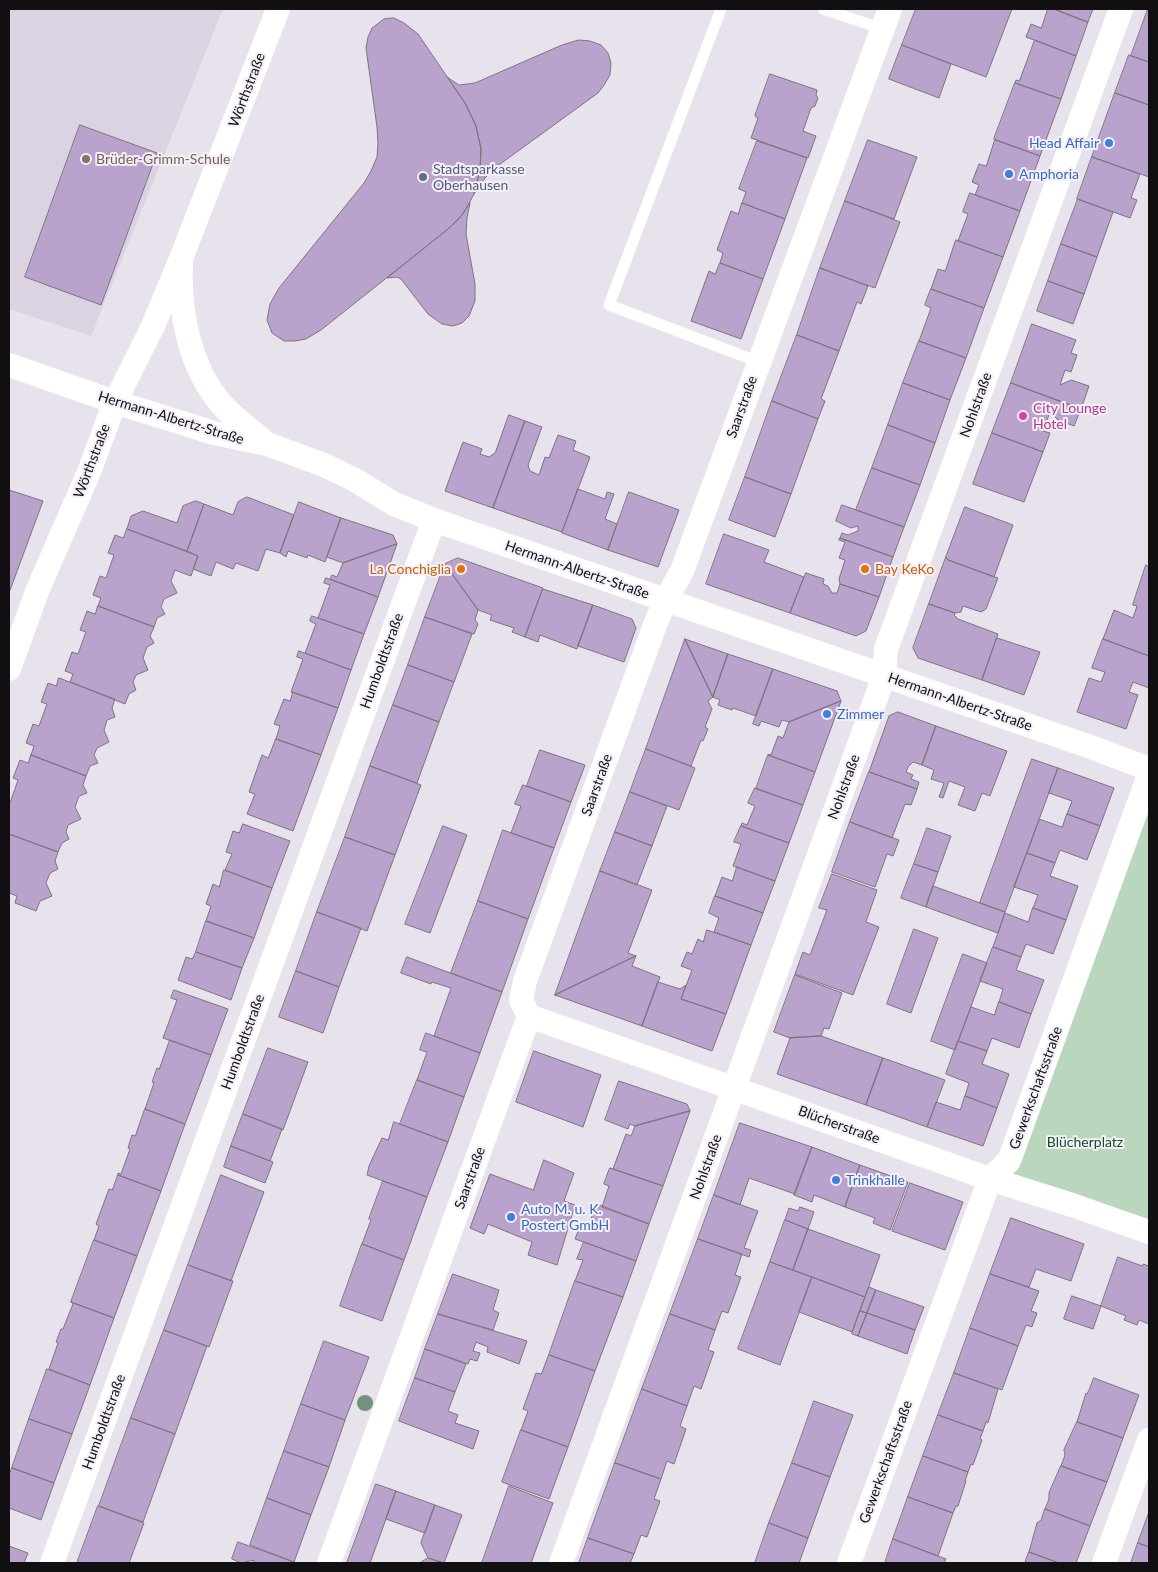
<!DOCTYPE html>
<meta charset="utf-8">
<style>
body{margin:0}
#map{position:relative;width:1158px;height:1572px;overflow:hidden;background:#e7e2eb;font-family:Lato,sans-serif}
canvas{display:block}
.frame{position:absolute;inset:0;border:10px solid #110f12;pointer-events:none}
</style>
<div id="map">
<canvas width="1158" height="1572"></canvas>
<div class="frame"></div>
</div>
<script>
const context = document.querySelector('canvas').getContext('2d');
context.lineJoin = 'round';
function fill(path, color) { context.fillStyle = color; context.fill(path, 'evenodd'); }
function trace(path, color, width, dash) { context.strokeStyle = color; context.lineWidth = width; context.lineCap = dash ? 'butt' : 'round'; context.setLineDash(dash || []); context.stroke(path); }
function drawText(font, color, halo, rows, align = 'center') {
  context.font = font + ' Lato,sans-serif'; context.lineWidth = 4; context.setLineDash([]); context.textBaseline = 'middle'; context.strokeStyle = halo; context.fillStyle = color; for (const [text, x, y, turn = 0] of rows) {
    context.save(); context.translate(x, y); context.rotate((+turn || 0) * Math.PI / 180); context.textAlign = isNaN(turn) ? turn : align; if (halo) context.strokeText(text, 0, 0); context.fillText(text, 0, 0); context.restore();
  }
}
fill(new Path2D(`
 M9 9H223L91 336 9 309Z`), '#dbd3e2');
fill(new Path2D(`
 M1149 775V1232L990 1179Z`), '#bad7be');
const building = new Path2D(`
 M916 9H1012L986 77 902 45Z
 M1048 9H1054L1088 22 1076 56 1026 37 1031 24 1041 28Z
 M1054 9H1093L1088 22Z
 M1148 9H1149V62L1131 56Z
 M394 18 404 23 418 34 465 103 476 126 481 149 480 170 474 194 463 214 448 229 321 330 306 339 295 341H284L272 333 267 320 270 304 279 288 364 183 371 171 377 157 378 143 377 127 366 48 368 37 372 28 384 19Z
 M579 40 590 41 601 45 608 53 611 63 610 75 604 85 598 93 496 167 485 178 474 194 480 170 481 149 476 126 465 103 447 77 459 85 475 83 562 45Z
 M1035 40 1076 56 1061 99 1015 83 1016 80 1019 81Z
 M902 45 951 64 939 98 889 79Z
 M1129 55 1149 62V105L1115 93Z
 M770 74 817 90 816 95 818 98 815 106 811 108 803 131 816 136 808 158 751 138 758 118 755 116Z
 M1015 83 1061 99 1040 156 994 139Z
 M1115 93 1149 105V177L1092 157Z
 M80 125 157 153 101 305 25 277Z
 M868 140 917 157 894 219 845 201Z
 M995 140 1040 156 1020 211 975 195 979 185 972 182 979 164 986 166Z
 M757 141 807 158 785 219 742 203 746 192 739 189Z
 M1092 157 1140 174 1131 198 1137 200 1130 218 1077 199Z
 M970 193 1020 211 1003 257 958 241 968 214 963 212Z
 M1078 199 1113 212 1097 257 1061 244Z
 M845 201 900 222 875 288 820 268Z
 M470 203 467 218 466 234 475 284V301L469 316 462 323 453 326 442 324 428 314 401 279 397 277 387 278 448 229 459 219Z
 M742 203 785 219 763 279 720 263 723 253 717 250 731 211 738 214Z
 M956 240 1003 257 984 308 931 289 938 269 945 271Z
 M1061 244 1097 257 1084 294 1048 281Z
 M720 263 763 279 741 339 691 321 709 271 715 274Z
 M820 268 868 286 861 304 857 302 839 351 797 335Z
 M1048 281 1084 294 1073 324 1037 311Z
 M931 289 984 308 966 358 919 341 931 308 925 305Z
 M1032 324 1076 340 1071 353 1077 355 1071 372 1065 370 1060 385 1071 380 1089 386 1081 409 1011 383Z
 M797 335 839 351 821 399 825 401 818 419 772 401Z
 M919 341 966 358 950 400 903 383Z
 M903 383 950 400 935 443 888 425Z
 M1011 383 1081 409 1074 426 1058 420 1050 412 1043 431 1050 433 1043 452 992 433Z
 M772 401 818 419 791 494 745 477Z
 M509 415 525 421 493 508 445 491 463 442 482 449 480 454 489 457 495 453Z
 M525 421 542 427 528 465 530 471 539 475 545 457 549 458 558 435 576 441 573 450 590 457 562 532 493 508Z
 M888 425 935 443 920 485 872 468Z
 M992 433 1043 452 1024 502 973 484Z
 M872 468 920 485 904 527 856 510Z
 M745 477 791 494 775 537 729 520Z
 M578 489 605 499 607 492 614 494 605 519 617 524 608 550 562 533Z
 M9 490 43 501 9 593Z
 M629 492 679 510 658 567 608 550Z
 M247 497 294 515 280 553 266 549 258 571 236 563 233 569 216 562 211 576 193 569 198 556 187 551 204 504 233 515 238 502Z
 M196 501 204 504 187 551 127 529 131 516 143 511 177 523 183 506Z
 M299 502 341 518 325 562 308 555 307 558 288 551 286 557 280 553Z
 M842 505 904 527 893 557 840 538 842 533 848 535 858 531V526L851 528 836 521Z
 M965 507 1013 525 994 577 948 560 946 557Z
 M341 518 393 535 397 544 343 563 327 557Z
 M127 529 198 556 191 576 175 570 171 581 177 593 164 599 161 607 165 614 157 618 154 627 98 606 101 598 93 595 100 576 106 578 114 555 108 553 115 535 123 538Z
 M724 534 769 550 764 562 804 577 790 613 706 584Z
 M840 538 893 557 879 597 840 584 839 579 845 560 839 558 845 542 839 540Z
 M397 544 378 597 330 579 332 575 337 577 343 563Z
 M946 557 948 560 998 578 986 609 981 612 963 606 961 612 955 613 929 604Z
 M458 558 543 588 525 637 512 632 514 628 490 620 492 615 478 610 445 564Z
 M445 564 478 610 475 620 478 624 474 634 425 617Z
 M1146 565 1149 567V656L1103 639 1114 610 1133 618 1137 606 1133 605Z
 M806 573 824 579 823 584 828 586 832 593H837L840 584 879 597 866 631 856 636 790 613Z
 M326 578 378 597 364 634 318 618 330 585 324 583Z
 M543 589 593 605 577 649 540 635 538 642 525 637Z
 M929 604 955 613 954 615 958 619 998 634 982 680 918 658 913 648Z
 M593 605 632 619 636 628 624 662 578 646Z
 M98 606 154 627 150 636 154 643 147 647 143 658 148 670 136 675 133 682 136 690 129 694 125 704 70 682 73 674 65 671 72 652 78 654 86 632 80 630 87 611 95 614Z
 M312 616 364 634 351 670 305 653 316 624 310 621Z
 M425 617 472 634 454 682 408 665Z
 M997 638 1040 652 1024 695 982 680Z
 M685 639 728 654 713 697Z
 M685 639 713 697 708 701 712 709 705 727 708 729 703 741 701 740 691 766 646 749Z
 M1103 639 1149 656V688L1133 682 1129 692 1138 695 1126 729 1077 712 1089 678 1101 682 1105 672 1092 668Z
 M299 651 351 670 338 708 291 692 303 659 297 657Z
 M728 654 773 669 756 716 733 708 732 710 718 705 720 700 713 697Z
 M408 665 454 682 439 722 393 705Z
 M773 669 837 691 841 701 789 722 782 720 779 727 761 721 759 726 753 724Z
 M59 678 115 699 112 708 115 717 107 720 104 730 109 742 97 748 94 755 98 763 90 766 86 776 31 755 34 746 26 743 33 724 39 726 47 704 41 702 48 683 56 686Z
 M293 692 338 708 321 755 276 739 280 726 274 724 284 699 290 701Z
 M841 701 815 772 768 755 769 754 771 755 778 736 783 738 789 722Z
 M393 705 439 722 417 783 370 766Z
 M898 712 936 726 922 765 913 762 908 767 906 772 913 775 911 779 919 782 917 789 869 772 889 716Z
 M936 726 1007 751 990 796 982 793 975 811 958 805 965 787 949 781 943 798 939 797 944 783 931 779 934 770 922 765Z
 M276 739 321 755 293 831 247 814 255 794 249 792 262 755 268 758Z
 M646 749 695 768 679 810 630 792Z
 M540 750 585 765 571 802 527 786Z
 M31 755 86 776 83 785 87 793 79 796 75 807 81 819 68 825 66 832 69 839 62 843 58 852 9 834V802L10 803 18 780 13 778 20 760 28 763Z
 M768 755 815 772 803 805 756 789Z
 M1032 759 1058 768 1005 912 980 903Z
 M370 766 421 785 395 855 345 837Z
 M1058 768 1114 788 1100 826 1067 814 1072 801 1049 793Z
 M869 772 917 789 911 805 905 804 892 838 850 822Z
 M523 785 571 802 554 848 511 833 521 806 515 804Z
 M755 788 803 805 789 843 741 826 742 823 747 825 755 806 748 803Z
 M630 792 667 806 652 846 615 832Z
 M1067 814 1100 826 1087 860 1060 850 1055 863 1027 853 1039 819 1062 827Z
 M850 822 899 840 893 856 887 854 875 887 832 872Z
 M243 824 290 841 272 888 225 870 232 854 226 852 233 831 239 833Z
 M443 826 467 835 430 933 405 924Z
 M741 826 789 843 775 881 733 866 741 844 734 842Z
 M927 828 951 836 938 872 914 864Z
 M503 830 554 848 528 919 478 901Z
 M615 832 652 846 637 885 600 871Z
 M9 834 58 852 55 861 58 869 50 873 46 883 52 896 40 901 36 911 15 903 17 896 9 893Z
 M345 837 395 855 367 931 317 912Z
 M1027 853 1055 863 1050 876 1078 886 1066 920 1033 908 1038 895 1014 887Z
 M914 864 938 872 926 907 901 898Z
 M737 867 775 881 763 913 715 896 722 877 732 881Z
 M224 870 272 888 254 938 206 921 211 906 206 904 213 884 219 887Z
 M600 871 652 890 628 953 636 956 555 995Z
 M832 874 877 890 866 922 879 927 853 995 795 974 803 952 810 955 827 910 819 908Z
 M933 886 1005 912 998 933 926 907Z
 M715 896 763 913 751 945 714 932 719 918 709 913Z
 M478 901 528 919 502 992 451 973Z
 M1033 908 1066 920 1053 954 1026 944 1021 957 993 947 1005 913 1028 922Z
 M317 912 361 928 339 987 296 971Z
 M206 921 254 938 242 968 196 952Z
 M914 929 938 938 911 1013 887 1004Z
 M707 930 751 945 726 1014 681 999 692 970 681 966 687 952 692 954 698 939 703 942Z
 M993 947 1021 957 1016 970 1044 980 1031 1014 999 1002 1003 989 980 981Z
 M196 952 242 968 231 1000 178 980 186 957 192 959Z
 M963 954 987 963 955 1050 931 1041Z
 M636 956 632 966 660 977 642 1026 555 995Z
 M407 957 502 992 480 1053 434 1036 451 988 432 982 431 984 401 973Z
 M296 971 339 987 323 1033 279 1017Z
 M795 975 842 993 829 1029 824 1028 821 1036 790 1038 774 1032Z
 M658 982 680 989 686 985 681 999 726 1014 712 1051 642 1026Z
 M174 990 228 1009 211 1055 163 1038 177 1000 171 998Z
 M999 1002 1031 1014 1019 1048 992 1038 987 1051 958 1041 971 1007 994 1015Z
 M426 1033 480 1053 464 1097 417 1080 427 1052 420 1050Z
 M821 1036 883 1058 866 1105 777 1074 790 1038Z
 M170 1040 211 1055 185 1124 145 1109 154 1083 152 1082 157 1068 159 1069Z
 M958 1041 987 1051 982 1064 1009 1074 997 1108 965 1096 969 1083 946 1074Z
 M268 1048 308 1062 283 1130 243 1114Z
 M534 1051 601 1075 583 1127 516 1102Z
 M883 1058 945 1080 927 1127 866 1105Z
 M417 1080 464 1097 448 1142 400 1124Z
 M619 1081 687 1104 690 1111 635 1126 630 1124 628 1129 605 1120Z
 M965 1096 997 1108 983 1146 927 1127 936 1102 960 1110Z
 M145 1109 185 1124 161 1191 118 1175V1173L121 1174 130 1149 128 1148 132 1135 135 1136Z
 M690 1111 663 1186 613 1169 626 1134 631 1136 635 1126Z
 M243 1114 282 1129 270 1161 231 1146Z
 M394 1122 448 1142 427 1197 367 1175 369 1166 382 1138 388 1140Z
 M740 1123 812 1147 795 1194 749 1178 740 1205 714 1195Z
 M231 1146 273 1162 265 1183 224 1167Z
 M812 1147 860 1165 845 1207 814 1195 812 1202 794 1195Z
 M544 1160 574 1173 564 1201 575 1205 557 1265 528 1255 532 1242 488 1224 484 1234 470 1228 490 1174 533 1190Z
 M860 1165 908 1182 890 1230 873 1223 875 1218 845 1207Z
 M610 1168 663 1186 649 1224 602 1207 609 1186 604 1184Z
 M118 1175 161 1191 137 1256 94 1240 99 1226 96 1224 109 1189 112 1190Z
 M221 1175 264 1192 231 1281 188 1265Z
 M383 1181 427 1197 404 1260 362 1244 371 1220 369 1219Z
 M910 1183 963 1202 945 1250 892 1231Z
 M714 1195 758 1211 744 1248 751 1250 749 1257 698 1239Z
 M597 1204 649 1224 636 1261 575 1239 580 1226 593 1231 597 1222 591 1220Z
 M800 1207 814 1212 808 1229 785 1220 789 1208 798 1211Z
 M1011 1218 1084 1244 1071 1281 1036 1269 1029 1287 990 1274Z
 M785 1220 808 1229 793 1270 770 1262Z
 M808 1229 880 1255 865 1297 793 1270Z
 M698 1239 742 1254 735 1275 741 1277 728 1313 722 1311 715 1330 670 1314Z
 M94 1240 137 1256 114 1318 71 1302Z
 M584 1242 636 1261 623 1297 575 1281 583 1260 577 1259Z
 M362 1244 404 1260 382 1321 340 1306Z
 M1118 1257 1142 1266 1143 1264 1149 1266V1324L1139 1320 1137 1325 1124 1320 1126 1316 1101 1306Z
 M770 1262 812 1277 780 1365 738 1349Z
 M188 1265 233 1281 209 1347 164 1330Z
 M453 1274 499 1290 493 1310 499 1313 493 1330 438 1314Z
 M990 1274 1039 1291 1031 1311 1037 1313 1032 1327 1026 1325 1018 1346 970 1328Z
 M812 1277 865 1297 852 1332 799 1312Z
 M575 1281 623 1297 595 1371 549 1355Z
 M869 1287 876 1290 867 1313 860 1311Z
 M876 1290 924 1307 915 1330 867 1313Z
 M1072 1296 1101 1306 1093 1329 1064 1319Z
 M71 1302 114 1318 90 1385 49 1369 58 1343 56 1342 61 1329H63L73 1304Z
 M860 1311 867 1313 858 1336 852 1334Z
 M867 1313 915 1330 907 1354 858 1336Z
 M438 1314 527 1341 519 1364 487 1352 488 1347 476 1342 473 1351 480 1353 477 1361 470 1359 468 1364 425 1349Z
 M670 1314 715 1330 708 1350 714 1352 701 1389 694 1386 687 1406 642 1389Z
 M970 1328 1018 1346 1002 1390 954 1373Z
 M164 1330 207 1346 175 1434 131 1418Z
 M324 1341 369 1357 345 1420 301 1404Z
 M425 1349 466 1364 455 1392 415 1378Z
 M549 1355 595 1371 568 1447 521 1430 528 1411 523 1409 536 1373 541 1374Z
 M47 1369 90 1385 72 1434 29 1419Z
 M954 1373 998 1389 988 1423 986 1422 983 1431 938 1415Z
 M415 1378 455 1392 448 1411 458 1415 455 1423 479 1431 473 1449 399 1421Z
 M1094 1378 1139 1395 1123 1438 1077 1422 1086 1393 1087 1394 1089 1390Z
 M642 1389 687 1406 680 1426 686 1429 674 1464 667 1461 661 1479 615 1463Z
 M814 1401 853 1415 830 1477 792 1463Z
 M301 1404 345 1420 329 1467 284 1451Z
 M938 1415 983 1431 980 1439 982 1440 973 1465 971 1464 968 1472 923 1456Z
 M131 1418 175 1434 143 1522 99 1506Z
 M29 1419 72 1434 54 1483 12 1468Z
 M1077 1422 1123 1438 1107 1482 1061 1466 1065 1455 1064 1450Z
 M521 1430 568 1447 549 1499 502 1482Z
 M284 1451 329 1467 311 1515 267 1498Z
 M923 1456 968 1472 965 1481H966L958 1506H956L953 1513 908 1497Z
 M615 1463 661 1479 654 1499 660 1501 647 1537 641 1535 634 1554 588 1538Z
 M792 1463 830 1477 808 1538 769 1523Z
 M1061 1466 1107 1482 1090 1526 1045 1509 1049 1499V1493Z
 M12 1468 54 1483 41 1520 9 1508V1475Z
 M376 1484 396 1491 386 1519 370 1563H347Z
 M509 1486 553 1503 531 1563H482Z
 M396 1491 435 1505 425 1533 386 1519Z
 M908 1497 953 1513 938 1556 893 1539Z
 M267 1498 311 1515 294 1562 250 1545Z
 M435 1505 462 1515 444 1563 428 1558 421 1543Z
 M98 1506 144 1523 129 1563H77Z
 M1045 1509 1090 1526 1076 1563H1059L1029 1552 1037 1523 1041 1520Z
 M1149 1512V1547L1138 1543Z
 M769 1523 808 1538 799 1563H755Z
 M588 1538 634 1554 630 1563H579Z
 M893 1539 946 1559 944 1563H885Z
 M238 1542 294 1562V1563H252L254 1560 241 1563 232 1559Z
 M1138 1543 1149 1547V1563H1131Z
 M9 1546 28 1553 24 1563H9Z
 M1029 1552 1059 1563H1025Z
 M428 1558 443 1563H420Z`);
fill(building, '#b9a2cc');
trace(building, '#7a767e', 1);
trace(new Path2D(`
 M721 9 609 305 759 362
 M823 9 883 29`), '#fff', 11);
trace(new Path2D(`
 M181 265C179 313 190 369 223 406 236 420 252 431 267 444
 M9 365 115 402 214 433 267 444 324 465 355 480 394 504 434 520 1088 746 1149 769
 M9 669 38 589 89 472 115 402 153 326 182 256 278 9
 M529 1016 990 1179 1072 1205 1149 1232
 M52 1563 434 520
 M329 1563 529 1016 521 1000 525 981 655 625 665 601 682 571 890 9
 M561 1563 884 676 886 649 1121 9
 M849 1563 990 1179 1009 1161 1149 775
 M1104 1563 1149 1440`), '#fff', 24);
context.fillStyle = '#72927f';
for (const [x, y] of [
 [365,1403]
]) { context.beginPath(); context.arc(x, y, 8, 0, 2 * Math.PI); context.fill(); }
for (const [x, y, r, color] of [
 [1109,143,5,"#3f7fe0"],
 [86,159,5,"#8d6e63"],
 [1009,174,5,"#3f7fe0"],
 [423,177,5,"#5c6f8a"],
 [1023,416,5,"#d1479c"],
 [461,569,5,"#e8710a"],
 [865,569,5,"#e8710a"],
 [827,714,5,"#3f7fe0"],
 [836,1180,5,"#3f7fe0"],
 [511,1217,5,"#3f7fe0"]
]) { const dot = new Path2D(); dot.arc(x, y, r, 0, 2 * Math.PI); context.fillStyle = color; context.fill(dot); trace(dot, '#f4eff8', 2); }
drawText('14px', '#110f12', '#f4eff8', [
 ["Wörthstraße",247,90,-69],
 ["Nohlstraße",976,405,-70],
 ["Saarstraße",742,407,-70],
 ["Hermann-Albertz-Straße",171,418,17],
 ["Wörthstraße",92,461,-69],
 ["Hermann-Albertz-Straße",577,570,19],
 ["Humboldtstraße",382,661,-70],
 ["Hermann-Albertz-Straße",960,702,19],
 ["Saarstraße",597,785,-70],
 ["Nohlstraße",844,787,-70],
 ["Humboldtstraße",243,1042,-70],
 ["Gewerkschaftsstraße",1036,1088,-70],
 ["Blücherstraße",839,1125,20],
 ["Nohlstraße",706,1167,-70],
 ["Saarstraße",470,1178,-70],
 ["Humboldtstraße",104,1422,-70],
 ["Gewerkschaftsstraße",886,1462,-70]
]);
drawText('14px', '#366cbe', '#f4eff8', [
 ["Head Affair",1099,143,"right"],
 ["Amphoria",1019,174],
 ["Zimmer",837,714],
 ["Trinkhalle",846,1180],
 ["Auto M. u. K.",521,1209],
 ["Postert GmbH",521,1225]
], 'left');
drawText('14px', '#785e54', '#f4eff8', [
 ["Brüder-Grimm-Schule",96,159]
], 'left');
drawText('14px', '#4e5e75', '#f4eff8', [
 ["Stadtsparkasse",433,169],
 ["Oberhausen",433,185]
], 'left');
drawText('14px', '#b23c85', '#f4eff8', [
 ["City Lounge",1033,408],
 ["Hotel",1033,424]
], 'left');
drawText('14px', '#c56008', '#f4eff8', [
 ["La Conchiglia",451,569],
 ["Bay KeKo",875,569,"left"]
], 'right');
drawText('14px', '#125127', '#f4eff8', [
 ["Blücherplatz",1085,1142]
]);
</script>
